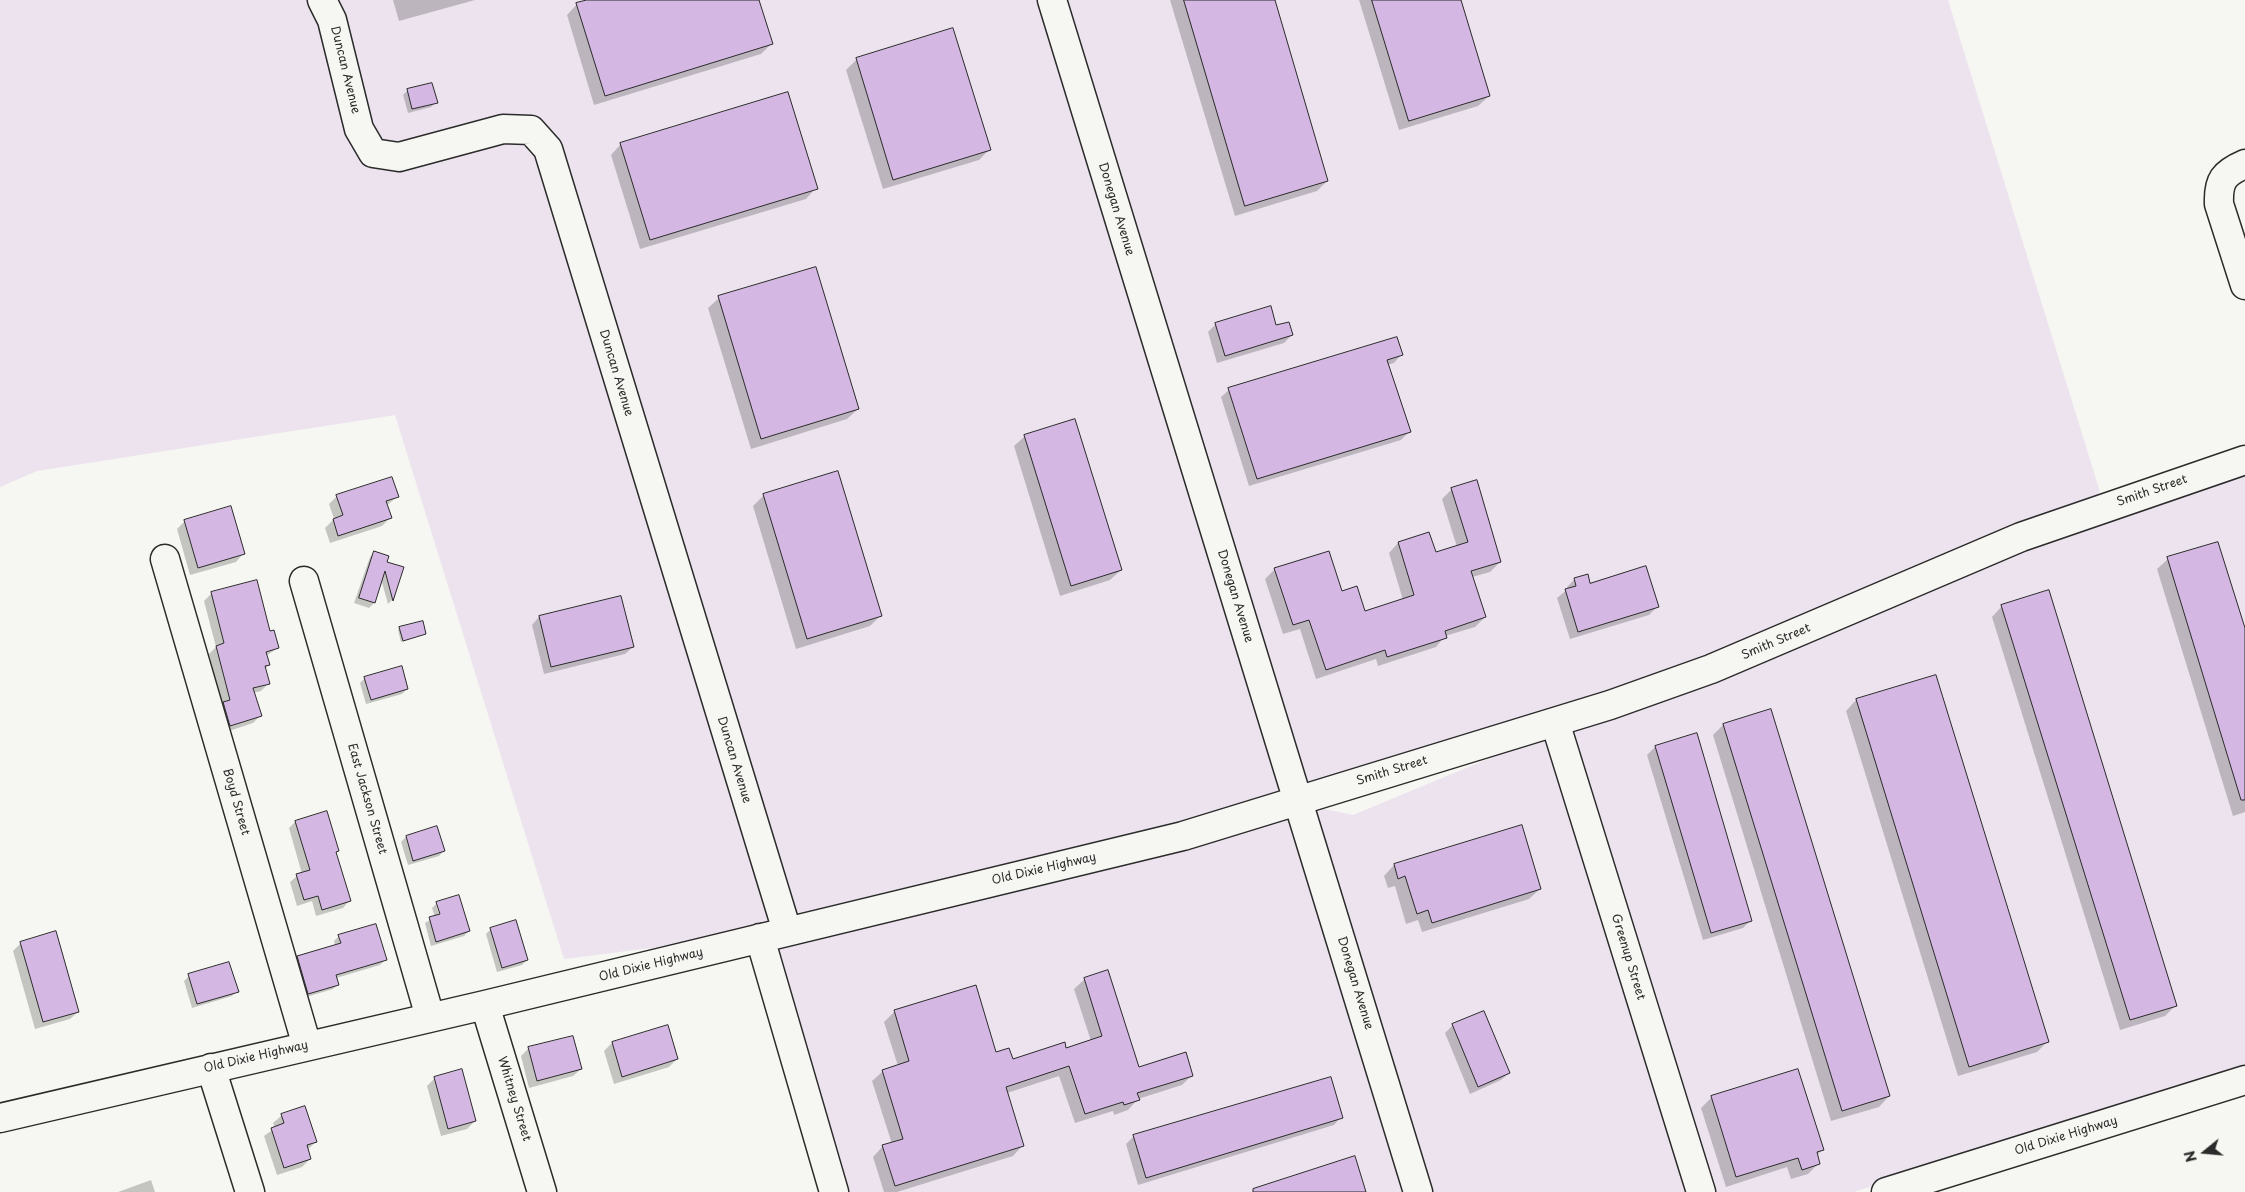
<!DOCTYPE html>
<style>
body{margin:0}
#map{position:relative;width:2245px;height:1192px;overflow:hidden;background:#f6f6f2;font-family:"Playpen Sans",sans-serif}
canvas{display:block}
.north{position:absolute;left:2180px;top:1127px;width:50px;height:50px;-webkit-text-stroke:4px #f6f6f2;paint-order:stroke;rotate:253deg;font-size:14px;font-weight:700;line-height:20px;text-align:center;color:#2b2b2b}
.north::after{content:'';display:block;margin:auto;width:18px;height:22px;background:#2b2b2b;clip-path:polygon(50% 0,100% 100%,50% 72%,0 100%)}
</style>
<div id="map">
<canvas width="2245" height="1192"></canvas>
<div class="north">N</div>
</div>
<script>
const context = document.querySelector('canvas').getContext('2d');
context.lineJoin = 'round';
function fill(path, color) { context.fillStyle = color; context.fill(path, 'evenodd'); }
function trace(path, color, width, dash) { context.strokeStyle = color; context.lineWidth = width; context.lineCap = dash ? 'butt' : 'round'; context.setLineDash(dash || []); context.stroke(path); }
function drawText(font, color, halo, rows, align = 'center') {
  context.font = font + ' "Playpen Sans",sans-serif'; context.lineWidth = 4; context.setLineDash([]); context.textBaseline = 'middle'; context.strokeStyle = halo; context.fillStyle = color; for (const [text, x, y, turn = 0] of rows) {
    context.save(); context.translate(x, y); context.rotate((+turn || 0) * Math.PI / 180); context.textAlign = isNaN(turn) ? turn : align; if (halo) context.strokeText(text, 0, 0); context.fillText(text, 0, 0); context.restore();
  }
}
fill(new Path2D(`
 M0 0H310L322 24 363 157 504 138 525 140 539 154 774 925 715 940 564 959 395 415 37 471 0 487Z
 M334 0H1041L1285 794 1180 827 794 920 539 124 399 148 380 144 369 125Z
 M1063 0H1948L2100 492 2098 493 2100 499 1707 660 1306 788Z
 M2245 470V1067L1854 1192H1712L1568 728 2025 546Z
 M1548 734 1690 1192H845L773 945 1311 806 1353 815Z`), '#ece3ee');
fill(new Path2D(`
 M393 0H475L399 21Z
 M591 0H758L771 44 761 54 594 105 567 15 577 4Z
 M1170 0H1273L1327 181 1317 191 1235 216Z
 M1359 0H1459L1489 96 1478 106 1399 130Z
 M857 59 989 150 979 160 883 189 846 70Z
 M408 90 436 102 431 107 408 113 403 95Z
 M621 144 816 188 806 199 640 249 611 155Z
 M719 298 858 409 847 419 751 449 708 308Z
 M1216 324 1276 327 1292 335 1284 343 1217 363 1208 332Z
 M1401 355 1394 363 1387 365 1409 432 1401 440 1249 486 1221 397 1229 390Z
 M1025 436 1121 570 1110 580 1060 596 1014 446Z
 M837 473 881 615 870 626 796 649 753 506 763 496Z
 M1452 489 1500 562 1490 572 1472 577 1485 617 1475 627 1445 636 1436 647 1378 666 1376 659 1316 679 1300 629 1283 634 1265 579 1275 569 1342 592 1364 612 1403 600 1389 553 1398 543 1435 554 1457 547 1442 499Z
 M337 496 397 497 386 506 390 518 382 526 330 543 325 528 334 519 329 504Z
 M185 521 243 554 236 562 190 575 177 529Z
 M375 552 386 563 402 568 392 600 388 604 381 579 374 603 369 608 354 603 370 557Z
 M2168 559 2245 633V812L2233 816 2157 569Z
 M1575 579 1589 584 1657 607 1649 615 1570 639 1557 598 1568 589 1567 587Z
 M212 593 269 632 278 648 266 656 269 665 265 669 269 683 261 691 253 693 260 716 253 723 223 733 216 710 222 704 209 654 216 647 204 601Z
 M2002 606 2175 1006 2165 1016 2120 1030 1992 617Z
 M539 617 633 647 625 654 544 674 532 625Z
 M400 628 425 634 401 642 398 630Z
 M365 678 407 689 402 694 366 704 360 683Z
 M1856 700 2047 1042 2037 1052 1958 1076 1846 711Z
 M1723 725 1889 1096 1879 1107 1831 1121 1713 735Z
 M1696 735 1751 920 1743 928 1703 940 1647 755 1655 747Z
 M295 822 338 851 335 854 349 901 343 908 316 916 312 901 297 906 290 882 297 876 302 874 289 828Z
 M406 837 444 851 439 856 408 865 401 842Z
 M1394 865 1540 889 1529 899 1422 932 1418 920 1406 924 1395 886 1388 888 1384 876Z
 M437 903 469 931 464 936 431 946 425 923 435 917 432 908ZM436 904H438L443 920H441Z
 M491 929 527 960 522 965 497 972 486 934Z
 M339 936 385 960 380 965 336 978 338 984 333 989 303 998 293 962 298 957 335 946 334 941Z
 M21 943 78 1012 70 1019 35 1029 13 951Z
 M189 976 237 991 232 996 192 1008 184 981Z
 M1085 979 1138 1068 1192 1075 1182 1085 1138 1099 1128 1110 1114 1115 1113 1111 1075 1123 1059 1076 1007 1093 1023 1145 1013 1156 897 1192H884L873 1157 883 1146 892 1144 872 1081 883 1071 898 1066 884 1022 894 1012 975 986 996 1053 1012 1061 1065 1049 1091 1041 1074 989Z
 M1453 1025 1509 1073 1501 1080 1470 1094 1445 1033Z
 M667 1026 677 1059 669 1067 614 1084 604 1051 612 1043Z
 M529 1048 581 1069 573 1076 529 1088 521 1056Z
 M435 1078 475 1121 467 1129 441 1136 427 1086Z
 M1712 1097 1822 1150 1816 1156 1819 1163 1808 1174 1791 1179 1787 1167 1726 1187 1701 1108Z
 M305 1108 316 1142 308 1149 310 1159 302 1167 277 1175 264 1136 275 1128 273 1123 281 1116Z
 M1341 1117 1334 1125 1138 1185 1126 1144 1134 1136Z
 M151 1180 155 1192H118Z`), '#0003');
const building = new Path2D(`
 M587 0H759L773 44 605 96 576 3Z
 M1184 0H1275L1328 181 1245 206Z
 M1372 0H1461L1490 96 1409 121Z
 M953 28 991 150 893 180 856 58Z
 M432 83 438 103 412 109 407 89Z
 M788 92 818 189 650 240 620 143Z
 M816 267 859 409 761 439 718 296Z
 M1271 306 1276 325 1289 322 1293 335 1225 356 1215 323Z
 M1397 337 1403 355 1387 360 1411 432 1257 479 1228 388Z
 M1075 419 1122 570 1071 586 1024 435Z
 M838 471 882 616 807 639 763 494Z
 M392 477 399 497 386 501 392 518 338 536 333 519 343 515 336 495Z
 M1477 480 1501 562 1471 571 1486 617 1445 631 1447 638 1387 657 1385 650 1326 670 1309 620 1293 625 1274 568 1329 551 1342 591 1357 586 1365 611 1414 595 1398 542 1429 532 1436 552 1468 542 1451 488Z
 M231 506 245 554 198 568 184 520Z
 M2218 542 2245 628V800H2241L2167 557Z
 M374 551 389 556 387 562 404 567 393 601 385 571 375 603 359 598Z
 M1646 566 1659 607 1578 632 1565 589 1576 586 1574 578 1588 574 1590 583Z
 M257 580 270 631 274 630 279 648 266 652 270 665 265 666 270 684 253 688 262 716 230 726 223 702 230 700 216 646 224 643 211 592Z
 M2049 590 2177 1006 2130 1020 2001 605Z
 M621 596 634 647 551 667 539 616Z
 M423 621 426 634 403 641 399 627Z
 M402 666 408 689 371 700 364 677Z
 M1936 675 2049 1042 1969 1067 1856 699Z
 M1771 709 1890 1096 1842 1111 1723 724Z
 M1697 733 1752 921 1711 933 1655 746Z
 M327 811 339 851 336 852 351 901 322 910 318 896 304 900 296 874 310 870 295 821Z
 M1522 825 1541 889 1432 923 1428 910 1417 914 1405 876 1398 879 1394 864Z
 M437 826 445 851 413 861 406 836Z
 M459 895 470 931 436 942 429 917 440 914 436 902Z
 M516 920 528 960 502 968 490 928Z
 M376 924 387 960 336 975 339 985 308 994 297 956 341 943 338 935Z
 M56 931 79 1012 43 1022 20 942Z
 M229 962 239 992 197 1004 188 974Z
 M1108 970 1139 1067 1186 1052 1193 1076 1137 1093 1140 1100 1124 1105 1123 1102 1085 1114 1069 1066 1006 1087 1024 1146 895 1186 882 1145 903 1139 882 1070 909 1061 894 1010 976 985 996 1052 1009 1048 1013 1059 1065 1042 1066 1048 1102 1036 1084 978Z
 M1484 1011 1510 1073 1478 1087 1452 1024Z
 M668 1025 678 1059 622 1077 612 1042Z
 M573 1036 582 1069 537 1081 528 1047Z
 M462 1069 476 1121 448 1129 434 1077Z
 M1798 1069 1824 1150 1817 1152 1820 1164 1802 1170 1798 1158 1736 1177 1711 1096Z
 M1331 1077 1343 1118 1146 1178 1133 1135Z
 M305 1106 317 1142 307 1145 311 1159 284 1168 271 1128 284 1123 281 1114Z
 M1355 1156 1366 1192H1253V1189Z`);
fill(building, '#d5b7e4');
trace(building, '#2b2b2b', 1);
const minor = new Path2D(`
 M322 0 332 20 359 129 373 153 399 157 503 129 531 130 548 149 787 931
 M1052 0 1418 1192
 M2245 164C2224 173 2218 180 2219 204L2245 285
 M165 559 307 1046
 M304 581 430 1017
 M1555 722 1701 1192
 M760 938 834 1192
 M485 1005 542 1192
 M211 1068 250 1192
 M0 1118 485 1005 1183 836 1610 705 1711 669 2021 537 2245 460
 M1886 1192 2245 1080`);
trace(minor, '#2b2b2b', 31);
trace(minor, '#f6f6f2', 28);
drawText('12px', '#2b2b2b', '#f6f6f2', [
 ["Duncan Avenue",345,70,76],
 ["Donegan Avenue",1116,209,73],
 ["Duncan Avenue",616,373,73],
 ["Smith Street",2152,491,-19],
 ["Donegan Avenue",1235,596,73],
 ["Smith Street",1776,642,-23],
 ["Duncan Avenue",734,760,73],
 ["Smith Street",1392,771,-17],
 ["East Jackson Street",367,799,74],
 ["Boyd Street",236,802,74],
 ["Old Dixie Highway",1044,869,-13],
 ["Greenup Street",1628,957,73],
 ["Old Dixie Highway",651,965,-14],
 ["Donegan Avenue",1355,983,73],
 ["Old Dixie Highway",256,1057,-13],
 ["Whitney Street",514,1099,73],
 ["Old Dixie Highway",2066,1136,-17]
]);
</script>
